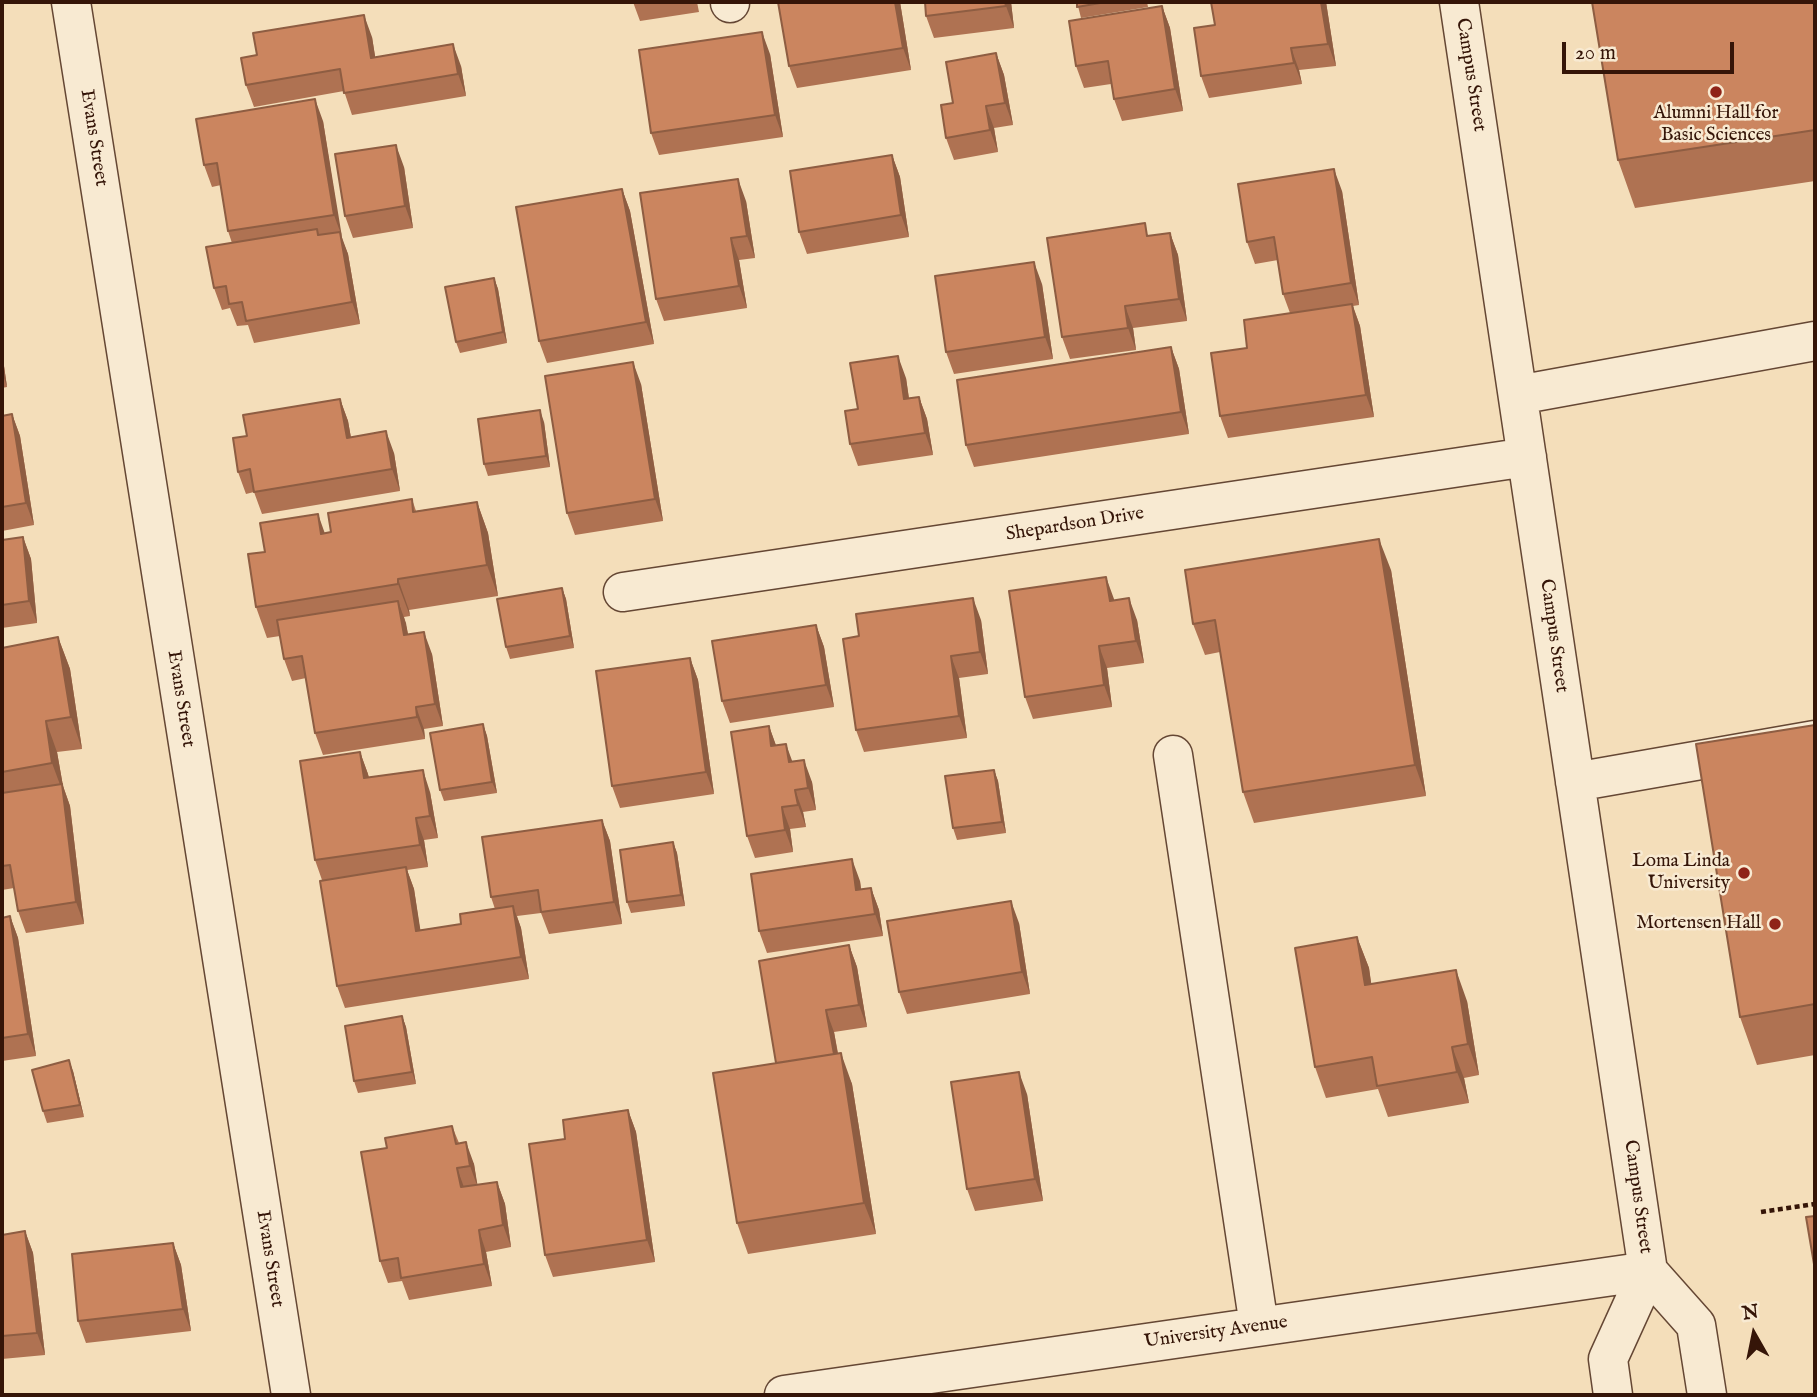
<!DOCTYPE html>
<style>
body{margin:0}
#map{position:relative;width:1817px;height:1397px;overflow:hidden;background:#f4deba;font-family:"IM FELL English",serif}
canvas{display:block}
.frame{position:absolute;inset:0;border:4px solid #351508;pointer-events:none}
.north{position:absolute;left:1719px;top:1299px;width:70px;height:70px;-webkit-text-stroke:5px #f8ead2;paint-order:stroke;rotate:351deg;font-size:19px;font-weight:700;line-height:28px;text-align:center;color:#351508}
.north::after{content:'';display:block;margin:auto;width:24px;height:32px;background:#351508;clip-path:polygon(50% 0,100% 100%,50% 72%,0 100%)}
.scale{position:absolute;left:1562px;top:42px;width:172px;height:32px;box-sizing:border-box;border:4px solid #351508;border-top:0;padding-left:9px;font-size:21px;line-height:24px;white-space:nowrap;color:#351508;-webkit-text-stroke:5px #f8ead2;paint-order:stroke}
</style>
<div id="map">
<canvas width="1817" height="1397"></canvas>
<div class="frame"></div>
<div class="north">N</div>
<div class="scale">20 m</div>
</div>
<script>
const context = document.querySelector('canvas').getContext('2d');
context.lineJoin = 'round';
function trace(path, color, width, dash) { context.strokeStyle = color; context.lineWidth = width; context.lineCap = dash ? 'butt' : 'round'; context.setLineDash(dash || []); context.stroke(path); }
function fill(path, color) { context.fillStyle = color; context.fill(path, 'evenodd'); }
function drawText(font, color, halo, rows, align = 'center') {
  context.font = font + ' "IM FELL English",serif'; context.lineWidth = 5; context.setLineDash([]); context.textBaseline = 'middle'; context.strokeStyle = halo; context.fillStyle = color; for (const [text, x, y, turn = 0] of rows) {
    context.save(); context.translate(x, y); context.rotate((+turn || 0) * Math.PI / 180); context.textAlign = isNaN(turn) ? turn : align; if (halo) context.strokeText(text, 0, 0); context.fillText(text, 0, 0); context.restore();
  }
}
const minor = new Path2D(`
 M71 2 291 1395
 M730 2V3
 M1459 2 1648 1271 1696 1325 1707 1395
 M1518 395 1815 341
 M623 592 1527 457
 M1173 755 1259 1326
 M1575 782 1815 740
 M784 1395 1648 1271
 M1613 1395 1608 1359 1648 1271`);
trace(minor, '#654734', 41);
trace(new Path2D(`
 M1761 1212 1815 1204`), '#351508', 4.5, [5, 3.5]);
trace(minor, '#f8ead2', 38);
fill(new Path2D(`
 M633 2H697L699 12 640 21Z
 M778 2H900L911 70 797 88 789 66Z
 M925 2H1011L1014 28 934 38 926 16Z
 M1077 2H1147L1148 7 1081 18Z
 M1326 2 1336 66 1299 70 1302 84 1209 98 1201 76 1215 25Z
 M1815 2V181L1635 208 1618 160Z
 M1162 6 1170 28 1183 111 1122 121 1114 99 1111 84 1084 88 1076 66Z
 M372 37 375 57 461 66 466 96 352 115 344 91 254 107 246 85Z
 M996 53 1004 75 1013 125 994 128 998 152 954 160 946 138 953 103Z
 M770 54 783 137 659 155 651 133Z
 M323 121 341 237 348 254 360 324 254 343 248 325 237 326 230 308 222 310 214 288 232 243 228 231 221 185 212 187 204 165Z
 M892 155 900 177 909 237 807 254 799 232Z
 M404 167 413 228 353 238 345 216Z
 M622 189 630 211 654 344 547 363 539 341Z
 M1342 191 1359 305 1353 306 1360 326 1374 417 1228 438 1220 416 1247 348 1290 313 1283 294 1278 260 1255 264 1247 242Z
 M746 201 755 258 739 260 747 308 664 321 656 299Z
 M1170 233 1178 255 1187 321 1133 328 1136 350 1070 359 1062 337 1149 236Z
 M494 278 498 289 507 343 460 353 456 342Z
 M1042 284 1053 359 954 374 946 352Z
 M1171 347 1179 369 1189 434 974 467 966 445Z
 M2 352 7 387 2 388Z
 M906 378 909 398 919 397 927 419 933 455 858 466 850 444 858 409Z
 M641 384 663 521 575 535 567 513Z
 M340 399 348 421 351 438 394 453 400 491 262 514 254 492 246 494 238 472 247 436Z
 M12 414 20 436 34 525 2 531V416Z
 M544 422 550 467 488 476 484 464Z
 M412 499 416 511 477 502 488 533 498 596 409 610 410 616 404 617 408 634 432 654 443 726 424 729 425 739 323 755 315 733 306 678 292 681 284 659 280 636 267 638 256 607 265 552 331 532Z
 M23 537 31 559 37 623 2 628V540Z
 M1391 570 1426 796 1254 823 1243 792 1220 652 1205 655 1193 624Z
 M562 588 566 599 574 648 510 659 506 647Z
 M1114 600 1137 620 1144 663 1107 668 1112 707 1033 719 1025 697Z
 M981 620 988 674 959 678 967 738 864 752 856 730Z
 M816 625 824 647 834 707 730 723 722 701Z
 M58 637 70 669 82 749 57 752 63 786 70 806 84 924 26 933 18 911 14 888 2 890V648Z
 M690 658 698 680 714 794 620 808 612 786Z
 M483 724 487 736 497 793 444 801 440 790Z
 M1815 725V1055L1757 1065 1740 1017Z
 M769 726 776 746 812 782 816 810 803 812 806 827 790 829 793 852 755 858 747 836Z
 M360 752 369 777 430 792 438 838 424 840 428 867 407 870 414 889 420 930 461 924 495 909 491 897 602 820 610 841 622 924 549 934 541 913 517 916 521 928 529 979 345 1008 337 986 322 880 315 860Z
 M994 770 998 781 1006 833 957 840 953 828Z
 M673 842 677 853 685 906 631 913 627 902Z
 M860 881 861 890 871 888 879 910 883 936 767 953 759 931Z
 M10 916 18 938 36 1056 2 1061V918Z
 M1019 923 1030 994 907 1014 899 992Z
 M1357 937 1369 968 1371 984 1467 1001 1479 1075 1464 1078 1469 1103 1388 1117 1378 1089 1326 1098 1315 1067Z
 M849 945 857 967 867 1027 834 1032 838 1053 852 1084 876 1234 748 1254 737 1223 776 1063Z
 M402 1016 406 1027 416 1084 358 1093 354 1081Z
 M73 1071 84 1117 47 1123 43 1111Z
 M1027 1094 1043 1201 975 1211 967 1189Z
 M628 1110 636 1132 655 1262 553 1277 545 1255 565 1139Z
 M452 1126 459 1143 474 1164 477 1185 497 1182 505 1204 511 1247 486 1252 492 1286 409 1300 402 1281 388 1283 380 1261 387 1148Z
 M25 1231 33 1253 45 1355 2 1359V1235Z
 M173 1243 181 1265 191 1331 86 1343 78 1321Z`), '#af7252');
fill(new Path2D(`
 M895 2H900L911 70 903 48Z
 M1005 2H1011L1014 28 1006 6Z
 M1321 2H1326L1336 66 1328 44Z
 M1162 6 1170 28 1183 111 1175 89Z
 M364 15 372 37 379 80 371 58Z
 M762 32 770 54 783 137 775 115Z
 M453 44 461 66 466 96 458 74Z
 M1291 48 1299 70 1302 84 1294 63Z
 M996 53 1004 75 1013 125 1005 103Z
 M315 99 323 121 342 237 334 215Z
 M986 106 994 128 998 152 990 130Z
 M396 145 404 167 413 228 405 206Z
 M892 155 900 177 909 237 901 215Z
 M1334 169 1342 191 1359 305 1351 283Z
 M738 179 746 201 755 258 747 236Z
 M622 189 630 211 654 344 646 322Z
 M340 232 348 254 360 324 352 302Z
 M1170 233 1178 255 1187 321 1179 299Z
 M731 238 739 260 747 308 739 286Z
 M1034 262 1042 284 1053 359 1045 337Z
 M494 278 498 289 507 343 503 332Z
 M1352 304 1360 326 1374 417 1366 395Z
 M1125 306 1133 328 1136 350 1128 328Z
 M1171 347 1179 369 1189 434 1181 412Z
 M2 352 7 387 2 372Z
 M898 356 906 378 912 421 904 399Z
 M633 362 641 384 663 521 655 499Z
 M919 397 927 419 933 455 925 433Z
 M340 399 348 421 355 460 347 438Z
 M540 410 544 422 550 467 546 456Z
 M12 414 20 436 34 525 26 503Z
 M386 431 394 453 400 491 392 469Z
 M477 502 488 533 498 596 487 565Z
 M318 514 329 545 321 534Z
 M23 537 31 559 37 623 29 601Z
 M1379 539 1391 570 1426 796 1415 765Z
 M1106 577 1114 599 1118 623 1110 601Z
 M398 579 409 610 410 616 398 584Z
 M562 588 566 599 574 648 570 636Z
 M973 598 981 620 988 674 980 652Z
 M1129 598 1137 620 1144 663 1136 641Z
 M398 601 406 623 412 657 404 635Z
 M816 625 824 647 834 707 826 685Z
 M424 632 432 654 443 726 435 704Z
 M58 637 70 669 82 749 71 717Z
 M1099 646 1107 668 1112 707 1104 685Z
 M951 656 959 678 967 738 959 716Z
 M690 658 698 680 714 794 706 772Z
 M416 707 424 729 425 739 417 717Z
 M46 721 57 752 63 786 70 806 84 924 76 902 62 790 52 763Z
 M483 724 487 736 497 793 492 782Z
 M769 726 777 748 771 746Z
 M786 744 794 766 789 762Z
 M360 752 368 774 372 800 364 778Z
 M804 760 812 782 816 810 808 788Z
 M423 770 430 792 438 838 430 816Z
 M994 770 998 781 1006 833 1002 822Z
 M795 790 803 812 806 827 798 805Z
 M782 807 790 829 793 852 785 830Z
 M416 818 424 840 428 867 420 845Z
 M602 820 610 841 622 924 614 902Z
 M673 842 677 853 685 906 681 895Z
 M852 859 860 881 864 912 856 890Z
 M406 867 414 889 424 953 416 931Z
 M871 888 879 910 883 936 875 914Z
 M1011 901 1019 923 1030 994 1022 972Z
 M513 906 521 928 529 979 521 957Z
 M10 916 18 938 36 1056 28 1034Z
 M1357 937 1369 968 1376 1016 1365 985Z
 M849 945 857 967 867 1027 859 1005Z
 M1456 970 1467 1001 1479 1075 1468 1044Z
 M826 1010 834 1032 843 1084 835 1062Z
 M402 1016 406 1027 416 1084 412 1072Z
 M1452 1047 1464 1078 1469 1103 1457 1072Z
 M841 1053 852 1084 876 1234 864 1203Z
 M69 1060 73 1071 84 1117 80 1105Z
 M1019 1072 1027 1094 1043 1201 1035 1179Z
 M628 1110 636 1132 655 1262 647 1240Z
 M466 1142 474 1164 478 1188 470 1166Z
 M457 1168 465 1190 461 1187Z
 M497 1182 505 1204 511 1247 503 1225Z
 M479 1230 486 1252 492 1286 484 1264Z
 M25 1231 33 1253 45 1355 37 1333Z
 M173 1243 181 1265 191 1331 183 1309Z`), '#8e5d42');
const building = new Path2D(`
 M778 2H895L903 48 789 66Z
 M925 2H1005L1006 6 926 16Z
 M1077 2H1106L1077 7Z
 M1211 2H1321L1328 44 1291 48 1294 63 1201 76 1194 28 1215 25Z
 M1592 2H1815V130L1618 160Z
 M1162 6 1175 89 1114 99 1108 61 1076 66 1069 21Z
 M364 15 371 58 453 44 458 74 344 93 340 69 246 85 241 58 257 55 253 33Z
 M762 32 775 115 651 133 639 50Z
 M996 53 1005 103 986 106 990 130 946 138 941 105 953 103 946 62Z
 M315 99 334 215 228 231 217 163 204 165 196 119Z
 M396 145 405 206 345 216 335 154Z
 M892 155 901 215 799 232 790 171Z
 M1334 169 1351 283 1283 294 1274 237 1247 242 1238 184Z
 M738 179 747 236 731 238 739 286 656 299 640 193Z
 M622 189 646 322 539 341 516 207Z
 M1145 223 1147 236 1170 233 1179 299 1125 306 1128 328 1062 337 1047 238Z
 M317 229 318 235 340 232 352 302 246 321 242 302 229 304 226 286 214 288 206 247Z
 M1034 262 1045 337 946 352 935 276Z
 M494 278 503 332 456 342 445 287Z
 M1352 304 1366 395 1220 416 1211 353 1247 348 1244 320Z
 M1171 347 1181 412 966 445 957 380Z
 M898 356 904 399 919 397 925 433 850 444 845 411 858 409 850 363Z
 M633 362 655 499 567 513 545 376Z
 M340 399 347 438 386 431 392 469 254 492 250 469 238 472 233 438 247 436 243 415Z
 M540 410 546 456 484 464 478 419Z
 M12 414 26 503 2 507V416Z
 M412 499 413 512 477 502 487 565 398 579V584L256 607 248 554 265 552 260 523 318 514 321 534 331 532 328 513Z
 M23 537 29 601 2 605V540Z
 M1379 539 1415 765 1243 792 1215 620 1193 624 1185 570Z
 M1106 577 1110 601 1129 598 1136 641 1099 646 1104 685 1025 697 1009 591Z
 M562 588 570 636 506 647 497 599Z
 M973 598 980 652 951 656 959 716 856 730 843 639 859 636 856 614Z
 M398 601 404 635 424 632 435 704 416 707 417 717 315 733 302 656 284 659 277 620Z
 M816 625 826 685 722 701 712 641Z
 M58 637 71 717 46 721 52 763 2 772V648Z
 M690 658 706 772 612 786 596 671Z
 M483 724 492 782 440 790 430 733Z
 M1815 725V1004L1740 1017 1696 744Z
 M769 726 771 746 786 744 789 762 804 760 808 788 795 790 798 805 782 807 785 830 747 836 731 732Z
 M360 752 364 778 423 770 430 816 416 818 420 845 315 860 300 761Z
 M994 770 1002 822 953 828 945 776Z
 M62 784 76 902 18 911 10 865 2 866V793Z
 M602 820 614 902 541 912 538 890 491 897 482 837Z
 M673 842 681 895 627 902 620 850Z
 M852 859 856 890 871 888 875 914 759 931 751 874Z
 M406 867 416 931 461 924 460 914 513 906 521 957 337 986 320 881Z
 M1011 901 1022 972 899 992 887 921Z
 M10 916 28 1034 2 1038V918Z
 M1357 937 1365 985 1456 970 1468 1044 1452 1047 1457 1072 1377 1086 1372 1057 1315 1067 1295 948Z
 M849 945 859 1005 826 1010 834 1054 776 1063 759 961Z
 M402 1016 412 1072 354 1081 345 1026Z
 M841 1053 864 1203 737 1223 713 1073Z
 M69 1060 80 1105 43 1111 32 1070Z
 M1019 1072 1035 1179 967 1189 951 1082Z
 M628 1110 647 1240 545 1255 529 1144 565 1139 563 1120Z
 M452 1126 456 1144 466 1142 470 1166 457 1168 461 1187 497 1182 503 1225 479 1230 484 1264 401 1278 398 1258 380 1261 361 1152 387 1148 385 1138Z
 M1815 1216V1270L1806 1217Z
 M25 1231 37 1333 2 1336V1235Z
 M173 1243 183 1309 78 1321 72 1254Z`);
fill(building, '#cb855f');
trace(building, '#8e5d42', 2);
for (const [x, y, r, color] of [
 [1716,92,7,"#8f2418"],
 [1744,873,7,"#8f2418"],
 [1775,924,7,"#8f2418"]
]) { const dot = new Path2D(); dot.arc(x, y, r, 0, 2 * Math.PI); context.fillStyle = color; context.fill(dot); trace(dot, '#f8ead2', 2.5); }
drawText('19px', '#351508', '#f8ead2', [
 ["Campus Street",1470,75,81],
 ["Evans Street",93,138,81],
 ["Shepardson Drive",1075,525,-9],
 ["Campus Street",1553,636,82],
 ["Evans Street",180,699,81],
 ["Campus Street",1637,1197,82],
 ["Evans Street",269,1259,81],
 ["University Avenue",1216,1333,-8]
]);
drawText('19px', '#351508', '#f8ead2', [
 ["Alumni Hall for",1716,114,"center"],
 ["Basic Sciences",1716,136,"center"],
 ["Loma Linda",1730,862],
 ["University",1730,884],
 ["Mortensen Hall",1761,924]
], 'right');
</script>
